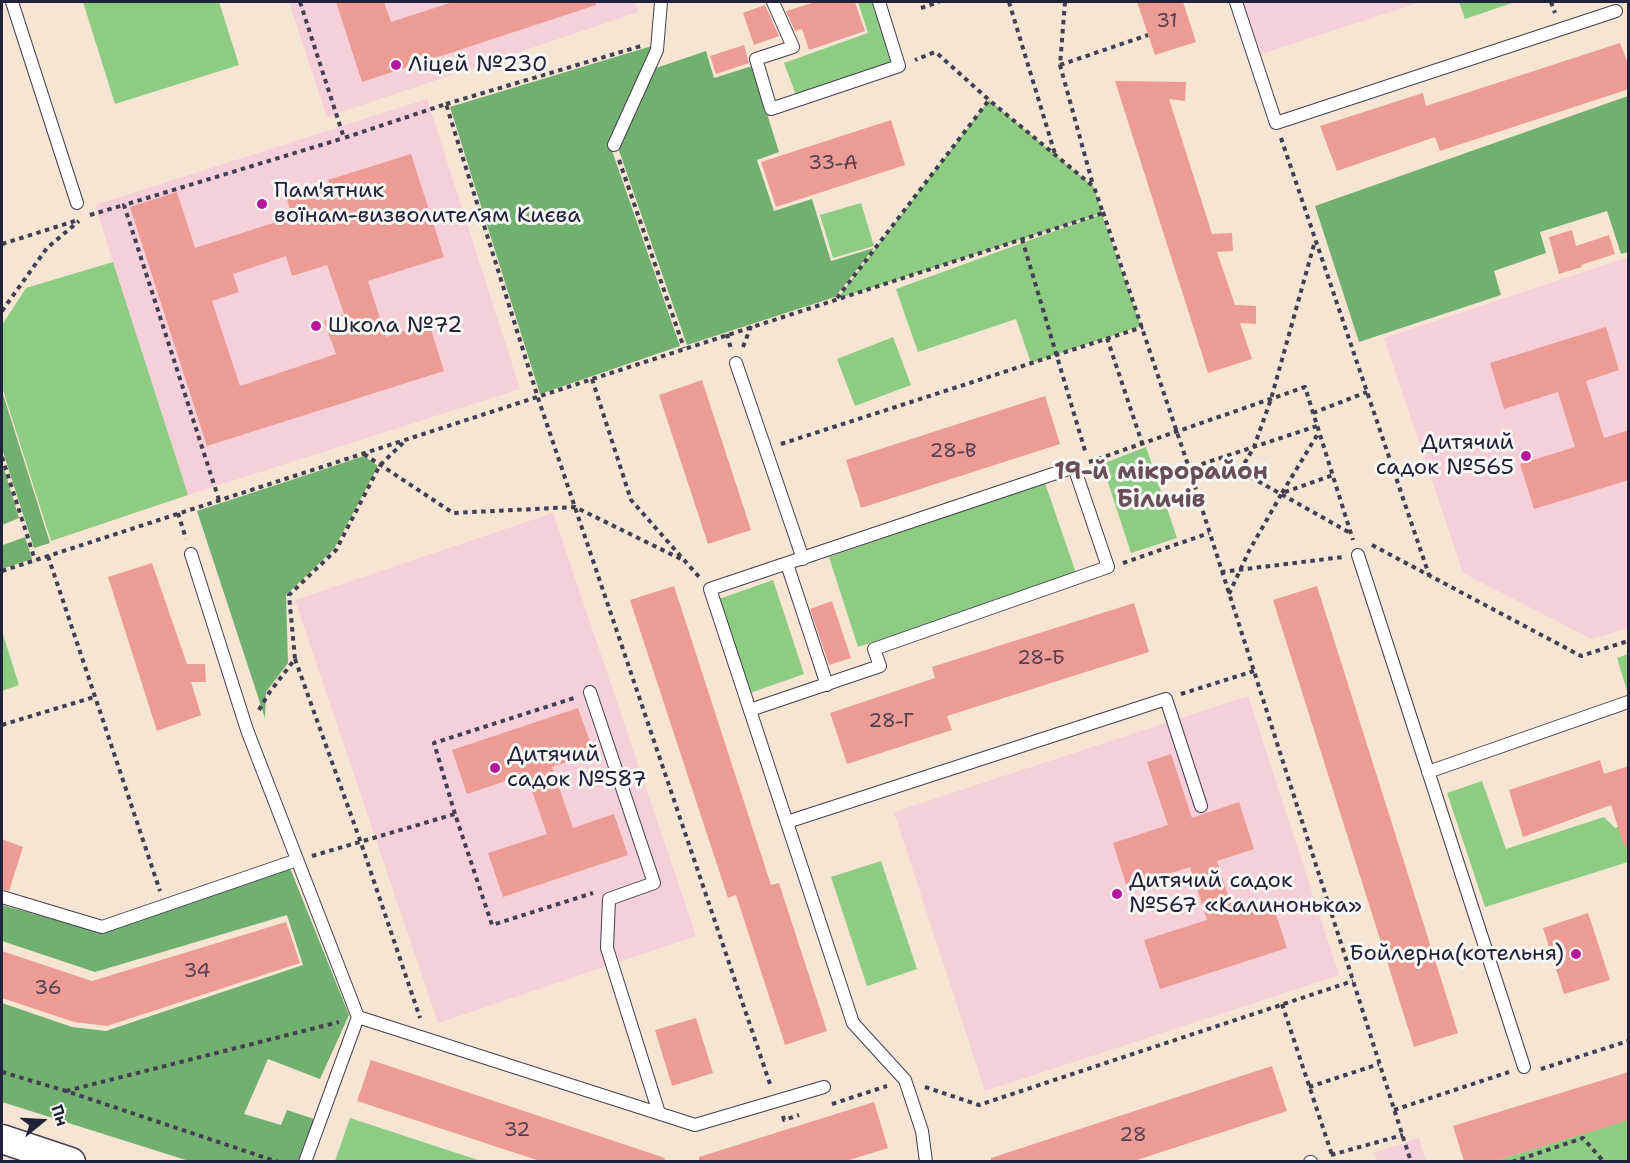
<!DOCTYPE html>
<meta charset="utf-8">
<style>
body{margin:0}
#map{position:relative;width:1630px;height:1163px;overflow:hidden;background:#f5e5d2;font-family:"Shantell Sans",sans-serif}
canvas{display:block}
.frame{position:absolute;inset:0;border:3px solid #22223b;pointer-events:none}
.north{position:absolute;left:12px;top:1091px;width:60px;height:60px;-webkit-text-stroke:4px #f6f6f2;paint-order:stroke;rotate:72deg;font-size:16px;font-weight:700;line-height:24px;text-align:center;color:#22223b}
.north::after{content:'';display:block;margin:auto;width:21px;height:27px;background:#22223b;clip-path:polygon(50% 0,100% 100%,50% 72%,0 100%)}
</style>
<div id="map">
<canvas width="1630" height="1163"></canvas>
<div class="frame"></div>
<div class="north">Пн</div>
</div>
<script>
const context = document.querySelector('canvas').getContext('2d');
context.lineJoin = 'round';
function fill(path, color) { context.fillStyle = color; context.fill(path, 'evenodd'); }
function trace(path, color, width, dash) { context.strokeStyle = color; context.lineWidth = width; context.lineCap = dash ? 'butt' : 'round'; context.setLineDash(dash || []); context.stroke(path); }
function drawText(font, color, halo, rows, align = 'center') {
  context.font = font + ' "Shantell Sans",sans-serif'; context.lineWidth = 6; context.setLineDash([]); context.textBaseline = 'middle'; context.strokeStyle = halo; context.fillStyle = color; for (const [text, x, y, turn = 0] of rows) {
    context.save(); context.translate(x, y); context.rotate((+turn || 0) * Math.PI / 180); context.textAlign = isNaN(turn) ? turn : align; if (halo) context.strokeText(text, 0, 0); context.fillText(text, 0, 0); context.restore();
  }
}
fill(new Path2D(`
 M289 2H635L638 12 327 117Z
 M1243 2H1421L1261 54Z
 M427 99 520 389 188 495 95 205Z
 M1628 257V628L1592 639 1463 573 1384 338Z
 M553 513 696 936 438 1023 295 600Z
 M1248 696 1339 975 985 1091 894 812Z
 M1419 1138 1426 1161H1377L1374 1153Z`), '#f5cfda');
fill(new Path2D(`
 M83 2H219L239 65 115 104Z
 M858 2H877L895 62 796 95 784 63 868 33Z
 M1459 2H1515L1465 19Z
 M989 100 1094 187 1102 213 837 299Z
 M861 203 874 246 833 258 820 215Z
 M1102 214 1141 326 1031 363 1016 319 918 352 896 289Z
 M113 262 188 495 51 541 2 387V325L26 288Z
 M893 337 911 385 855 406 837 359Z
 M1146 447 1177 538 1131 553 1102 464Z
 M1045 483 1076 573 858 647 829 557Z
 M773 580 804 674 750 693 719 599Z
 M2 631 19 685 2 691Z
 M1628 654V694L1617 658Z
 M1482 781 1506 849 1604 817 1615 828 1628 823V862L1485 907 1447 793Z
 M881 861 917 969 867 986 831 877Z
 M350 1118 481 1161H335Z
 M1628 1120V1161H1495Z`), '#8dcc82');
fill(new Path2D(`
 M655 45 610 145 680 346 540 394 450 107Z
 M706 51 714 78 752 66 779 152 757 160 774 211 812 199 831 261 874 248 835 297 687 345 617 145 653 69Z
 M1628 96V252L1621 254 1607 211 1540 232 1546 253 1494 271 1501 295 1359 342 1315 206Z
 M2 391 50 543 34 548 2 449Z
 M364 456 378 466 334 549 286 595 288 663 266 692 265 718 197 511Z
 M2 462 19 518 2 525Z
 M25 537 32 559 2 569V542L3 545Z
 M290 868 349 1015 320 1079 268 1059 244 1114 281 1125 287 1110 314 1119 298 1161H189L2 1102V1003L72 1027 106 1031 303 965 287 915 95 972 2 941V905L102 933Z`), '#72b070');
fill(new Path2D(`
 M336 2H384L391 22 453 2H596V5L362 82Z
 M815 2H855L865 31 809 50 802 29 795 31 786 11Z
 M1137 2H1183L1196 42 1155 55Z
 M765 5 779 36 754 45 743 13Z
 M1620 43 1629 66V89L1440 151 1435 137 1337 171 1320 126 1423 93 1426 106Z
 M744 45 749 63 716 74 710 56Z
 M1115 81 1186 82 1185 101 1169 99 1212 234 1232 233 1233 251 1217 252 1235 305 1256 306V324L1240 323 1252 359 1208 373Z
 M891 120 905 165 776 207 761 162Z
 M411 154 444 257 368 281 386 337 429 323 444 371 207 446 130 207 177 192 195 248 292 217 287 199 330 185 328 180ZM286 256 292 276 327 265 344 314 324 321 336 354 240 386 212 301 239 292 233 274Z
 M1572 230 1576 246 1609 235 1615 254 1581 265 1582 267 1559 274 1549 237Z
 M1606 327 1619 370 1586 381 1604 438 1629 430V480L1534 509 1520 464 1575 447 1558 392 1504 409 1490 363Z
 M702 380 751 530 708 544 659 395Z
 M1045 396 1060 444 861 508 846 460Z
 M152 563 187 664H205L206 682H191L201 715 157 731 108 577Z
 M674 586 771 885 779 883 827 1031 785 1045 736 895 728 898 630 600Z
 M1317 586 1458 1033 1414 1047 1273 600Z
 M832 601 851 658 829 665 810 609Z
 M1134 603 1149 652 947 716 952 730 847 764 830 713 935 678 932 667Z
 M578 708 594 753 552 767 573 828 614 814 628 855 503 897 488 853 547 834 526 774 467 794 452 750Z
 M1171 754 1192 818 1239 802 1254 849 1217 861 1234 914 1272 902 1287 948 1160 989 1144 940 1207 920 1190 867 1127 887 1113 843 1168 825 1147 762Z
 M1600 760 1604 774 1629 766V845L1624 846 1611 805 1523 837 1509 790Z
 M2 839 23 847 9 891 2 889Z
 M1588 913 1610 980 1564 994 1543 928Z
 M286 922 300 963 107 1026 74 1022 2 998V951L92 981Z
 M696 1018 713 1073 672 1086 655 1030Z
 M371 1060 665 1158 664 1161H540L357 1101Z
 M1272 1066 1287 1111 1134 1161H991V1158Z
 M1629 1072V1120L1495 1161H1464L1453 1126Z
 M874 1102 888 1148 846 1161H699V1157Z`), '#ed9c95');
const service = new Path2D(`
 M12 2 77 203
 M773 2 793 47 756 59 771 109 899 66 879 2
 M1236 2 1276 123 1616 11
 M614 145 657 50 661 2
 M736 363 803 559
 M191 554 247 730 358 1017
 M1358 555 1524 1067
 M787 564 827 685
 M590 692 654 883 609 899 607 948 659 1113
 M750 710 880 666 874 649 1108 567 1074 467 710 589 853 1023 905 1080 922 1131 926 1162
 M1428 772 1628 702
 M787 822 1166 699 1201 806
 M2 897 102 927 297 860
 M305 1162 358 1017 695 1125 824 1087
 M1310 1162H1311`);
const tertiary = new Path2D(`
 M2 1139 71 1162`);
trace(service, '#423f52', 14);
trace(tertiary, '#423f52', 31);
trace(new Path2D(`
 M300 2 344 138 446 104 538 398 771 1087
 M1009 2 1055 154
 M1065 2 1060 65 1093 185
 M1551 2 1555 13
 M921 8 939 2
 M1060 65 1148 35
 M446 104 641 46
 M1281 138 1429 575
 M619 160 684 348
 M1103 212 1189 468 1411 1162
 M90 215 124 205
 M1022 239 1086 454
 M2 244 75 221
 M837 298 989 100
 M2 311 47 248 79 221
 M727 334 731 349
 M1107 338 1142 443
 M743 347 751 326
 M592 379 631 500 700 578
 M1313 413 1367 392
 M781 444 1143 327
 M364 454 453 513 575 507 685 561
 M2 457 35 560
 M1089 462 1305 387 1353 540
 M1193 467 1317 426
 M1189 468 1240 471 1352 534
 M1240 471 1254 447 1271 399 1315 241
 M1282 493 1319 432
 M219 500 124 205 344 138
 M178 513 186 539
 M1372 545 1581 656 1628 641
 M48 556 160 891
 M1123 563 1209 533
 M2 571 1103 213 1094 187 989 100 939 55 935 52 915 60
 M1221 572 1343 557
 M1229 594 1249 551 1282 493 1333 475
 M295 659 361 843 420 1018
 M1181 694 1254 671
 M259 710 269 693 295 659 289 595 336 550 380 465 403 443
 M2 725 94 697
 M455 814 434 743 574 698
 M312 856 455 814 492 925 593 893
 M1282 1004 1332 1155
 M1541 1069 1628 1041
 M2 1072 66 1091 278 1162
 M925 1087 979 1105 1353 981
 M1309 1087 1379 1064
 M66 1091 339 1022
 M832 1104 887 1086
 M1394 1110 1509 1072
 M783 1116 784 1120 799 1115
 M1331 1155 1403 1135
 M1512 1162 1583 1138 1604 1162`), '#423f52', 4, [4.5, 4.5]);
trace(service, '#fff', 12);
trace(tertiary, '#fff', 28);
for (const [x, y, r, color] of [
 [396,65,6,"#b5179e"],
 [262,204,6,"#b5179e"],
 [316,326,6,"#b5179e"],
 [1526,456,6,"#b5179e"],
 [495,768,6,"#b5179e"],
 [1117,894,6,"#b5179e"],
 [1576,954,6,"#b5179e"]
]) { const dot = new Path2D(); dot.arc(x, y, r, 0, 2 * Math.PI); context.fillStyle = color; context.fill(dot); trace(dot, '#f6f6f2', 2); }
drawText('20px', '#554052', null, [
 ["31",1167,22],
 ["33-А",833,164],
 ["28-В",953,452],
 ["28-Б",1041,659],
 ["28-Г",891,722],
 ["34",197,972],
 ["36",48,989],
 ["32",517,1131],
 ["28",1133,1136]
]);
drawText('22px', '#22223b', '#f6f6f2', [
 ["Ліцей №230",408,65],
 ["Пам'ятник",274,191],
 ["воїнам-визволителям Києва",274,216],
 ["Школа №72",328,326],
 ["Дитячий",1514,443,"right"],
 ["садок №565",1514,468,"right"],
 ["Дитячий",507,755],
 ["садок №587",507,780],
 ["Дитячий садок",1129,881],
 ["№567 «Калинонька»",1129,906],
 ["Бойлерна(котельня)",1564,954,"right"]
], 'left');
drawText('bold 24px', '#694d5a', '#f6f6f2', [
 ["19-й мікрорайон",1161,473],
 ["Біличів",1161,501]
]);
</script>
